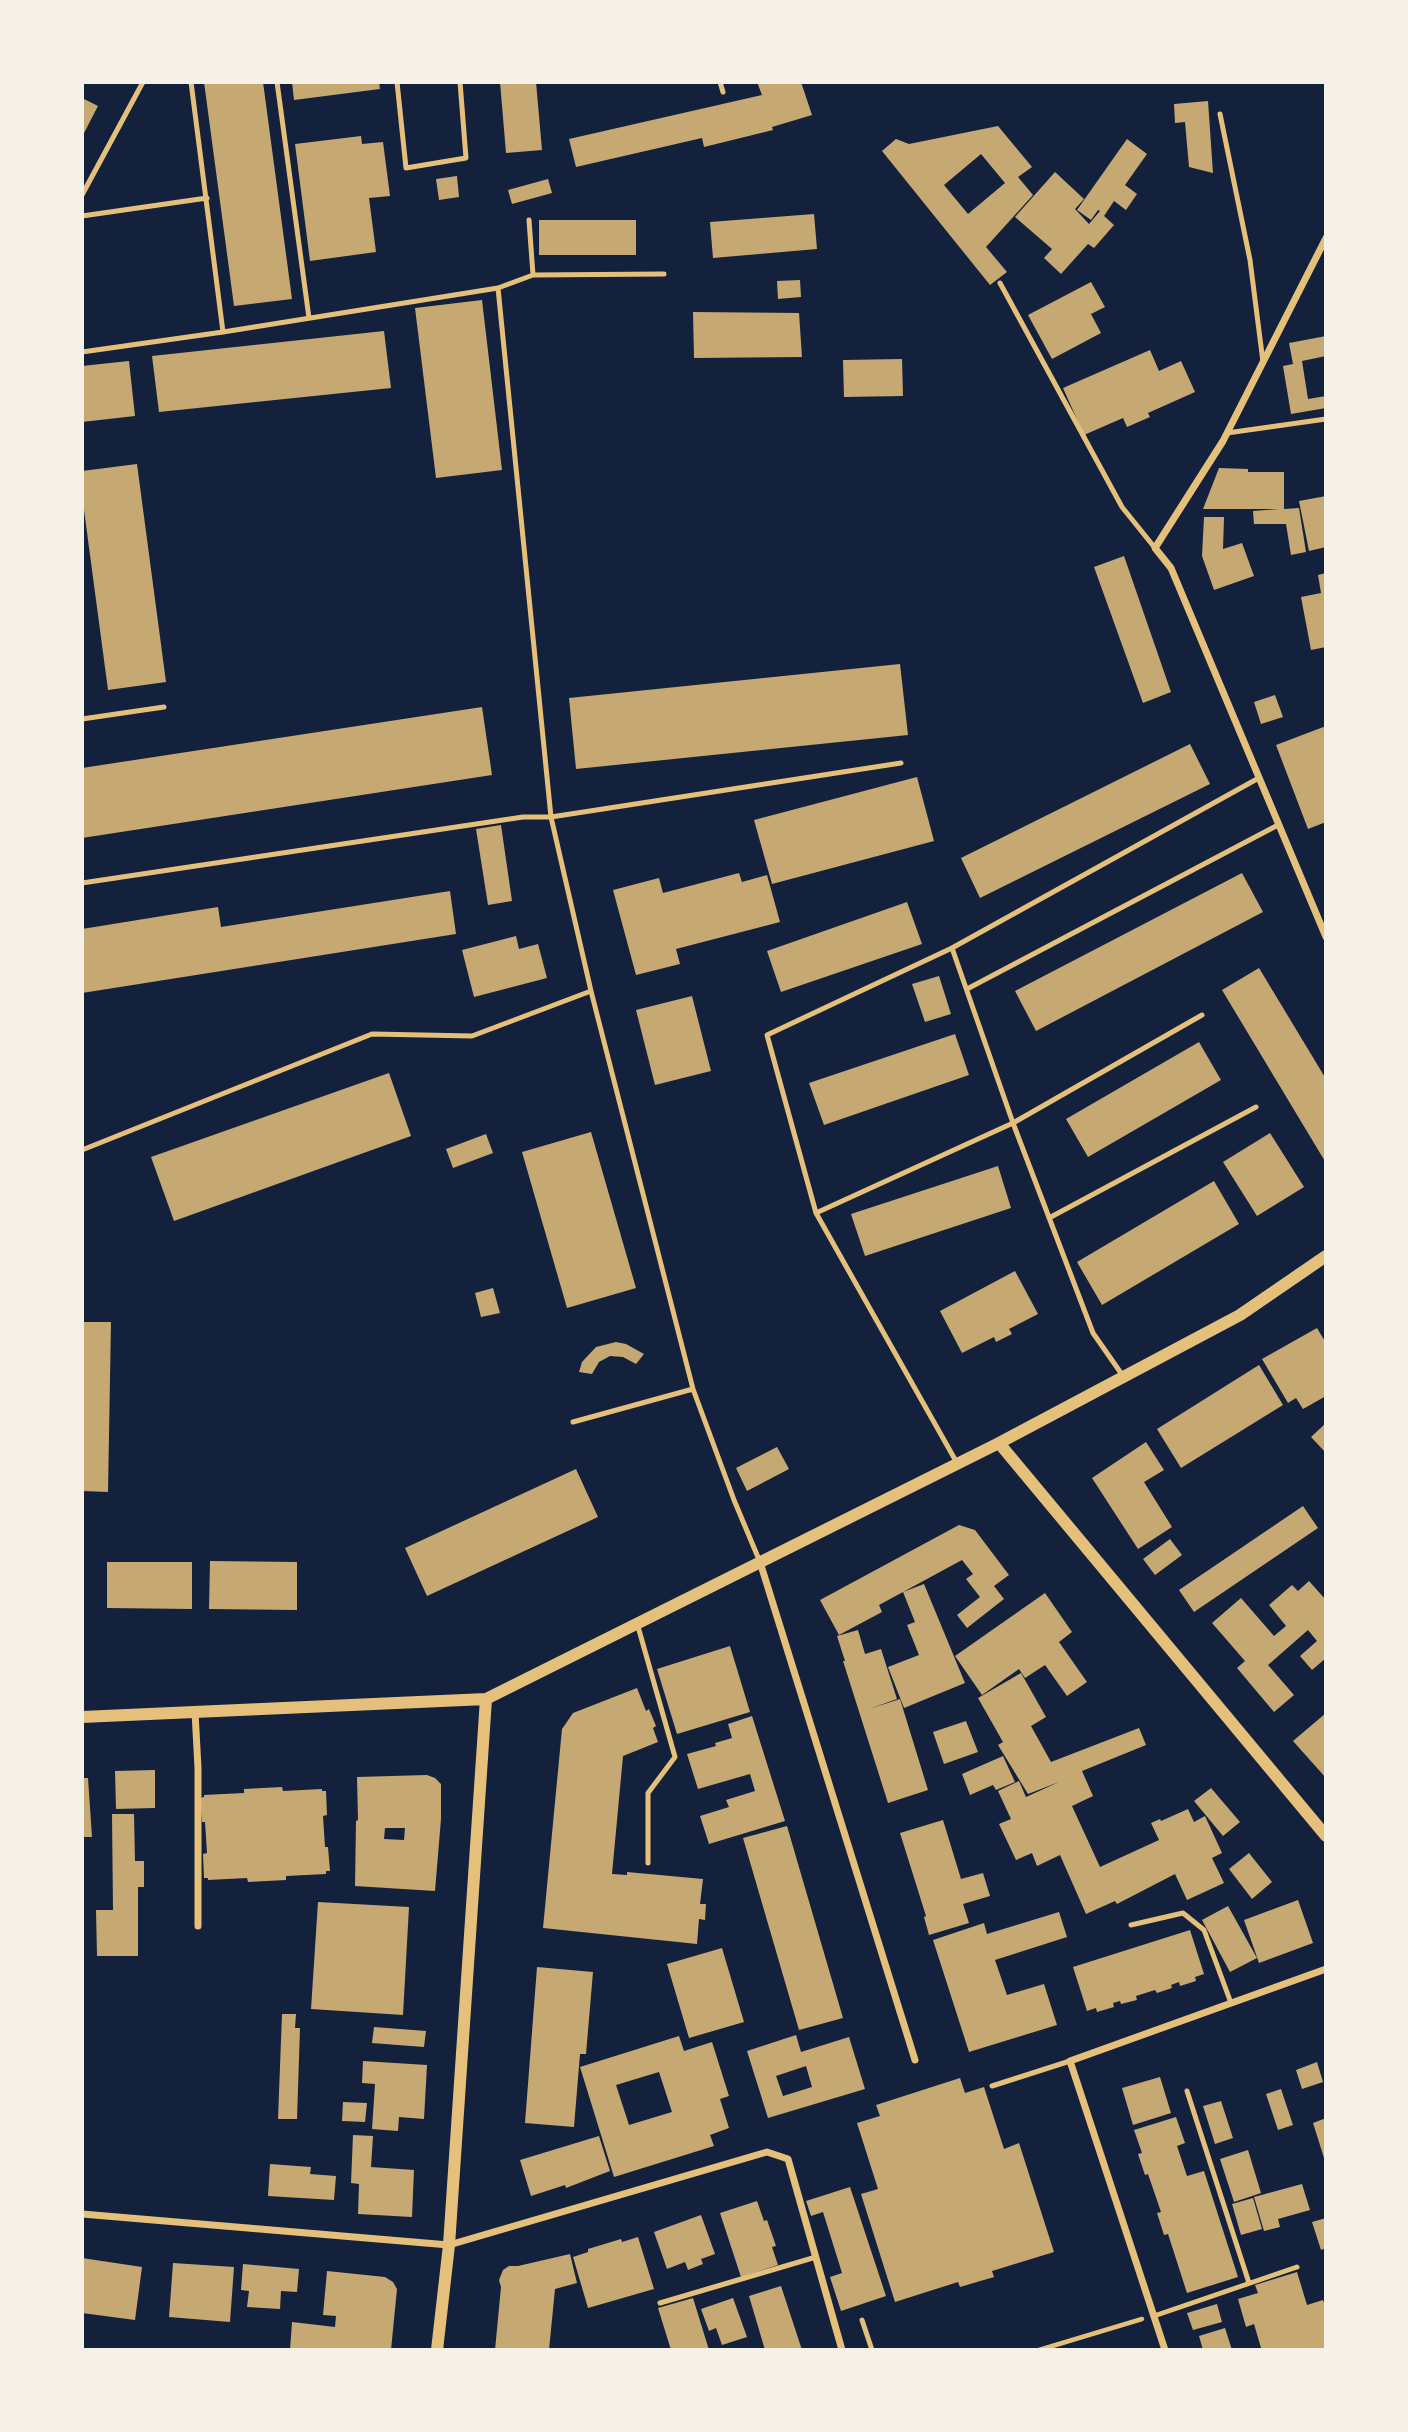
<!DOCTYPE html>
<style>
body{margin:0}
#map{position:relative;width:1408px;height:2432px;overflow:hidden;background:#14213d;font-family:Rubik,sans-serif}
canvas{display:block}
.frame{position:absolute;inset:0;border:84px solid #f6f1e7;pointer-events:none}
</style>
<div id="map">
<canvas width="1408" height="2432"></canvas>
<div class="frame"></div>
</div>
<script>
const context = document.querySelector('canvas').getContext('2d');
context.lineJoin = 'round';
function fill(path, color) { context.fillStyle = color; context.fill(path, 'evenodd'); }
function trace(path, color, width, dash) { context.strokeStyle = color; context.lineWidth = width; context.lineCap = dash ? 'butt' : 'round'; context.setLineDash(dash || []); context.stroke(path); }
fill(new Path2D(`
 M204 82H263L292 299 234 306Z
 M292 82H379L380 89 294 100Z
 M500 82H536L542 150 506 153Z
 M757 82H801L812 115 772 127 773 130 704 147 702 138 576 167 569 139 762 95Z
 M82 98 98 106 82 137Z
 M1208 101 1213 173 1189 167 1185 122 1175 123 1174 104Z
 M998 126 1032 167 1018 177 1033 195 986 247 1007 272 990 285 882 151 896 139 909 144ZM981 154 1005 183 968 214 944 185Z
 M361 136 362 144 383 142 390 196 369 198 376 252 310 261 295 144Z
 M1127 139 1147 154 1125 185 1137 194 1126 210 1114 201 1104 216 1114 225 1094 248 1088 244 1061 274 1044 258 1052 249 1015 217 1055 172 1084 199 1075 209 1089 224 1100 211 1098 210 1091 220 1077 210Z
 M457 176 459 197 439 200 436 179Z
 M548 179 552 193 512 204 508 190Z
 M814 214 817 249 713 258 710 222Z
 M539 220H636V255H539Z
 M800 280 801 297 778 299 777 281Z
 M1091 282 1105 307 1091 314 1101 333 1052 359 1028 315Z
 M482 300 502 470 436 478 415 308Z
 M693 312 799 313 802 357 694 358Z
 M384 331 391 388 159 412 152 356Z
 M1326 336V356L1302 361 1308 399 1326 396V408L1291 414 1283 366 1293 364 1289 343Z
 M1150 350 1159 371 1181 361 1195 392 1148 413 1150 417 1127 427 1123 418 1084 435 1063 388Z
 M902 359 903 396 844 397 843 360Z
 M129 361 135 416 82 422V366Z
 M137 464 166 682 108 690 82 495V471Z
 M1219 468 1248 469V472H1284V509L1299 508 1306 552 1291 555 1286 524H1254L1253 511 1279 509H1203Z
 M1326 496V547L1309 551 1299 501Z
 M1204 517H1224L1223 549 1242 543 1254 576 1214 590 1202 556Z
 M1124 556 1171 692 1143 703 1094 567Z
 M1326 573V647L1311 650 1301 597 1321 593 1318 575Z
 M900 664 908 735 576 769 569 698Z
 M1275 695 1283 717 1261 724 1254 702Z
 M482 707 492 775 82 838V768Z
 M1326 726V822L1308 829 1276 745Z
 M1190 744 1210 784 980 898 961 858Z
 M917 777 934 841 772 884 754 820Z
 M501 825 512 901 488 905 476 829Z
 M739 873 742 882 767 875 780 922 676 949 680 964 636 975 613 890 659 878 663 893Z
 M1242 873 1263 912 1036 1031 1015 991Z
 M450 891 456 934 82 993V929L218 907 221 927Z
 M907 902 922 944 781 992 767 951Z
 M516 936 519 949 538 944 547 978 474 997 462 950Z
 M1259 968 1326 1079V1163L1222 990Z
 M939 976 951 1014 925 1022 912 984Z
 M692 996 711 1071 655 1085 636 1010Z
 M955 1034 969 1075 824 1125 809 1083Z
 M1199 1042 1221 1080 1088 1157 1066 1119Z
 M389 1073 411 1136 174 1221 151 1157Z
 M591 1132 636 1288 567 1308 522 1152Z
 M1270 1133 1304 1187 1257 1216 1223 1162Z
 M486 1134 493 1153 453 1168 446 1149Z
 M998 1166 1011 1208 865 1256 851 1214Z
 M1214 1181 1239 1224 1102 1305 1077 1262Z
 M1015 1271 1038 1314 1009 1329 1012 1334 996 1342 994 1337 962 1353 940 1311Z
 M493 1288 500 1313 481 1317 475 1293Z
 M82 1322H111L108 1492 82 1491Z
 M1317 1328 1326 1343V1396L1303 1409 1296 1398 1288 1403 1262 1359Z
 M616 1342 626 1344 644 1354 636 1364 623 1357 610 1356 599 1362 592 1374 579 1372 582 1362 596 1347Z
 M1259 1365 1283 1405 1181 1468 1157 1429Z
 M1326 1423V1453L1311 1437Z
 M1146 1442 1164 1470 1144 1482 1172 1527 1138 1549 1092 1478Z
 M777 1447 789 1469 747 1491 736 1468Z
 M576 1469 598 1517 427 1596 405 1548Z
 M1303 1506 1318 1528 1194 1612 1179 1590Z
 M959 1525 975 1530 1009 1575 994 1586 1004 1599 967 1628 957 1615 980 1597 966 1579 973 1574 962 1560 879 1605 882 1612 839 1635 820 1600Z
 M1170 1539 1182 1555 1155 1575 1143 1559Z
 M210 1561 297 1562V1610L209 1609Z
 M107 1562H192V1609L107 1608Z
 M1309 1581 1326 1600V1658L1312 1670 1300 1656 1317 1641 1308 1630 1268 1665 1294 1695 1274 1712 1237 1668 1245 1661 1212 1623 1241 1598 1274 1636 1286 1626 1269 1605 1292 1585 1298 1591Z
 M924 1584 965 1683 904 1708 888 1667 919 1655 907 1625 915 1622 903 1592Z
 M1045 1593 1072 1632 1059 1642 1087 1682 1067 1696 1045 1665 1025 1678 1019 1669 982 1695 955 1656Z
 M858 1630 865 1654 881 1649 897 1699 869 1709 900 1699 928 1790 888 1803 843 1661H845L837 1636Z
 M730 1646 750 1712 677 1734 657 1669Z
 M1021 1673 1046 1717 1031 1726 1051 1762 1139 1728 1146 1745 1082 1771 1093 1796 1072 1806 1100 1867 1159 1840 1151 1823 1160 1819 1161 1821 1188 1809 1194 1822 1205 1816 1222 1853 1212 1858 1224 1883 1187 1900 1175 1874 1117 1904 1115 1901 1086 1914 1060 1855 1037 1866 1032 1853 1016 1860 999 1824 1011 1819 998 1791 1019 1781 1026 1797 1059 1782 1028 1794 998 1745 1003 1742 978 1698Z
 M637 1688 646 1711 649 1709 656 1726 653 1728 658 1742 623 1756 612 1874 627 1875V1872L703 1879 700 1904H706L705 1920 699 1919 697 1944 543 1928 562 1729 573 1713Z
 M1326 1713V1778L1293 1741Z
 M752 1716 785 1821 709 1844 700 1816 729 1807 726 1800 755 1791 750 1774 698 1789 687 1754 716 1746 715 1743 732 1738 728 1724Z
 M966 1721 978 1752 944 1764 933 1732Z
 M1003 1756 1015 1782 996 1790 993 1785 970 1795 962 1774Z
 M155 1770V1808L116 1809 115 1771Z
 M427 1775 435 1778 441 1784V1819L435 1891 355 1886 356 1821 358 1820 357 1777ZM385 1828H405L404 1840 384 1839Z
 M82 1778H88L92 1837H82Z
 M282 1787 283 1791 322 1789V1791H326L327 1815 323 1816 325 1847H328L330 1871H326V1874L286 1876V1880L248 1882 247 1878 208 1880V1878H204L203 1854 207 1853 205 1822H202L200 1798 204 1797V1795L244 1793V1789Z
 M1211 1788 1240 1822 1223 1836 1194 1801Z
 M112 1814H134L135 1861H144V1887H138V1956H97L96 1910H113Z
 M943 1820 961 1879 983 1873 990 1896 963 1904 969 1923 929 1935 924 1917 926 1916 900 1833Z
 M787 1826 843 2018 799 2030 743 1838Z
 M1249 1853 1272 1882 1252 1899 1229 1869Z
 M1298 1900 1313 1943 1259 1963 1244 1920Z
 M318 1902 409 1907 403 2015 311 2009Z
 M1228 1906 1257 1958 1230 1972 1202 1920Z
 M1059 1912 1067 1937 995 1960 1007 1995 1044 1984 1057 2025 969 2052 933 1940 984 1923 987 1934Z
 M1190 1930 1204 1974 1195 1977 1196 1981 1180 1986 1179 1982 1171 1985 1172 1988 1157 1993 1155 1990 1136 1996 1137 2000 1121 2004 1120 2001 1113 2003 1114 2007 1097 2012 1096 2008 1087 2011 1073 1967Z
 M722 1948 744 2022 689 2038 667 1964Z
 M537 1967 593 1972 586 2054H580L574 2127 525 2123Z
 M282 2014H296L295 2028H300L297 2119H278Z
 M374 2027 426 2031 424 2047 372 2043Z
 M796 2035 801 2052 849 2037 865 2089 768 2118 747 2051ZM806 2066 812 2087 783 2096 776 2076Z
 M679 2036 684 2051 712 2042 729 2096 720 2099 729 2128 710 2135 714 2146 614 2177 580 2067ZM659 2072 672 2112 629 2125 616 2085Z
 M363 2061 427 2065 424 2119 399 2117 398 2131 372 2129 375 2084 362 2083Z
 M1317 2062 1323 2082 1302 2089 1296 2070Z
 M1160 2077 1171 2113 1133 2125 1122 2088Z
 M960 2078 965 2093 984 2087 1004 2149 1019 2143 1054 2252 992 2271 994 2277 960 2287 958 2282 895 2302 861 2194 878 2189 857 2123 880 2116 876 2105Z
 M1281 2089 1293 2125 1278 2130 1266 2094Z
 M1221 2101 1233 2138 1215 2144 1203 2106Z
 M343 2102 367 2103 365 2122 342 2121Z
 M1176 2117 1185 2143 1177 2146 1187 2176 1204 2171 1238 2277 1187 2293 1168 2234 1164 2235 1157 2213 1161 2212 1148 2174 1145 2175 1138 2154 1142 2153 1134 2130Z
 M1326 2118V2161H1325L1313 2123Z
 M353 2135 373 2136 371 2167 414 2170 412 2217 358 2214 359 2184 351 2183Z
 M599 2136 610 2171 566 2188 565 2185 531 2196 520 2160Z
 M1248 2150 1261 2193 1234 2202 1220 2159Z
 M270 2164 311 2167 310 2174 336 2176 334 2200 268 2196Z
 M1302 2184 1310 2210 1278 2219 1280 2227 1264 2231 1254 2197Z
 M850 2187 886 2296 841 2311 830 2277 842 2273 823 2212 811 2216 806 2201Z
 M1253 2198 1262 2229 1241 2235 1232 2204Z
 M757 2201 764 2221 767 2220 776 2246 772 2247 778 2265 741 2277 720 2213Z
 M701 2215 715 2254 701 2259 703 2264 688 2270 685 2262 667 2269 654 2232Z
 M1326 2218V2248L1321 2250 1312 2222Z
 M638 2237 654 2289 588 2308 573 2257 588 2252V2249L621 2239 622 2242Z
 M570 2254 577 2283 555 2289 549 2350H495L501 2287 499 2280 503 2270 509 2266H518Z
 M82 2258 142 2267 135 2320 82 2313Z
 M173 2263 234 2267 230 2322 169 2317Z
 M243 2264 299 2269 297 2292 281 2291 280 2309 247 2307 249 2291 241 2290Z
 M327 2271 385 2277 393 2282 397 2289 391 2350H290L292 2322 335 2327 336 2316 323 2315Z
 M1297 2272 1307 2305 1323 2300 1326 2309V2350H1256L1261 2348 1254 2324 1246 2327 1238 2299 1258 2293 1255 2285Z
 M781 2286 802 2350H765L749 2296Z
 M693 2298 709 2350H671L658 2308Z
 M733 2298 747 2337 722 2345 716 2328 709 2331 701 2309Z
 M1217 2304 1222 2322 1193 2330 1187 2313Z
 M1225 2328 1232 2350H1203L1199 2336Z`), '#c6a872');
trace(new Path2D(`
 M1039 2350 1142 2319`), '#e5c07b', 4.5);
trace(new Path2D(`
 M191 82 223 332 498 288 551 817 591 991 693 1389 734 1500 760 1562
 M277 82 309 318
 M397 82 406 168 466 158 460 82
 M720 82 723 92
 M1220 114 1250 260 1263 362
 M82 195 143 82
 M82 216 207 198
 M529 220 533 275
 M1000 283 1122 507 1155 548
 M498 288 533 275 664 274
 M82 352 223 332
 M1227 433 1326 419
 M82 719 164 707
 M82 883 523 817H551L901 763
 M952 948 1013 1123 1093 1333 1123 1376
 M967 989 1278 825
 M82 1150 372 1034 472 1036 591 991
 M816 1213 1013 1123 1202 1015
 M1049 1218 1256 1107
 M573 1422 693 1389
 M957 1463 816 1213 767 1035 952 948 1257 779
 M637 1623 675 1757 648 1793V1863
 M1131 1925 1183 1913 1204 1930 1231 2003
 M992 2086 1070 2061
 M1187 2091 1249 2283
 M660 2303 816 2257
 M1154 2316 1297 2267
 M862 2320 872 2350`), '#e5c07b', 5);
trace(new Path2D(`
 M1326 238 1223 441 1155 548 1171 568 1326 937
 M760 1562 915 2060
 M195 1712 198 1768V1926
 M82 2214 449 2245 767 2152 788 2159 842 2350
 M1165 2350 1070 2061 1326 1969`), '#e5c07b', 7);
trace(new Path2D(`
 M999 1443 1326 1836
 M82 1717 486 1699 999 1443 1240 1315 1326 1256
 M437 2350 449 2245 486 1699`), '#e5c07b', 12);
</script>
